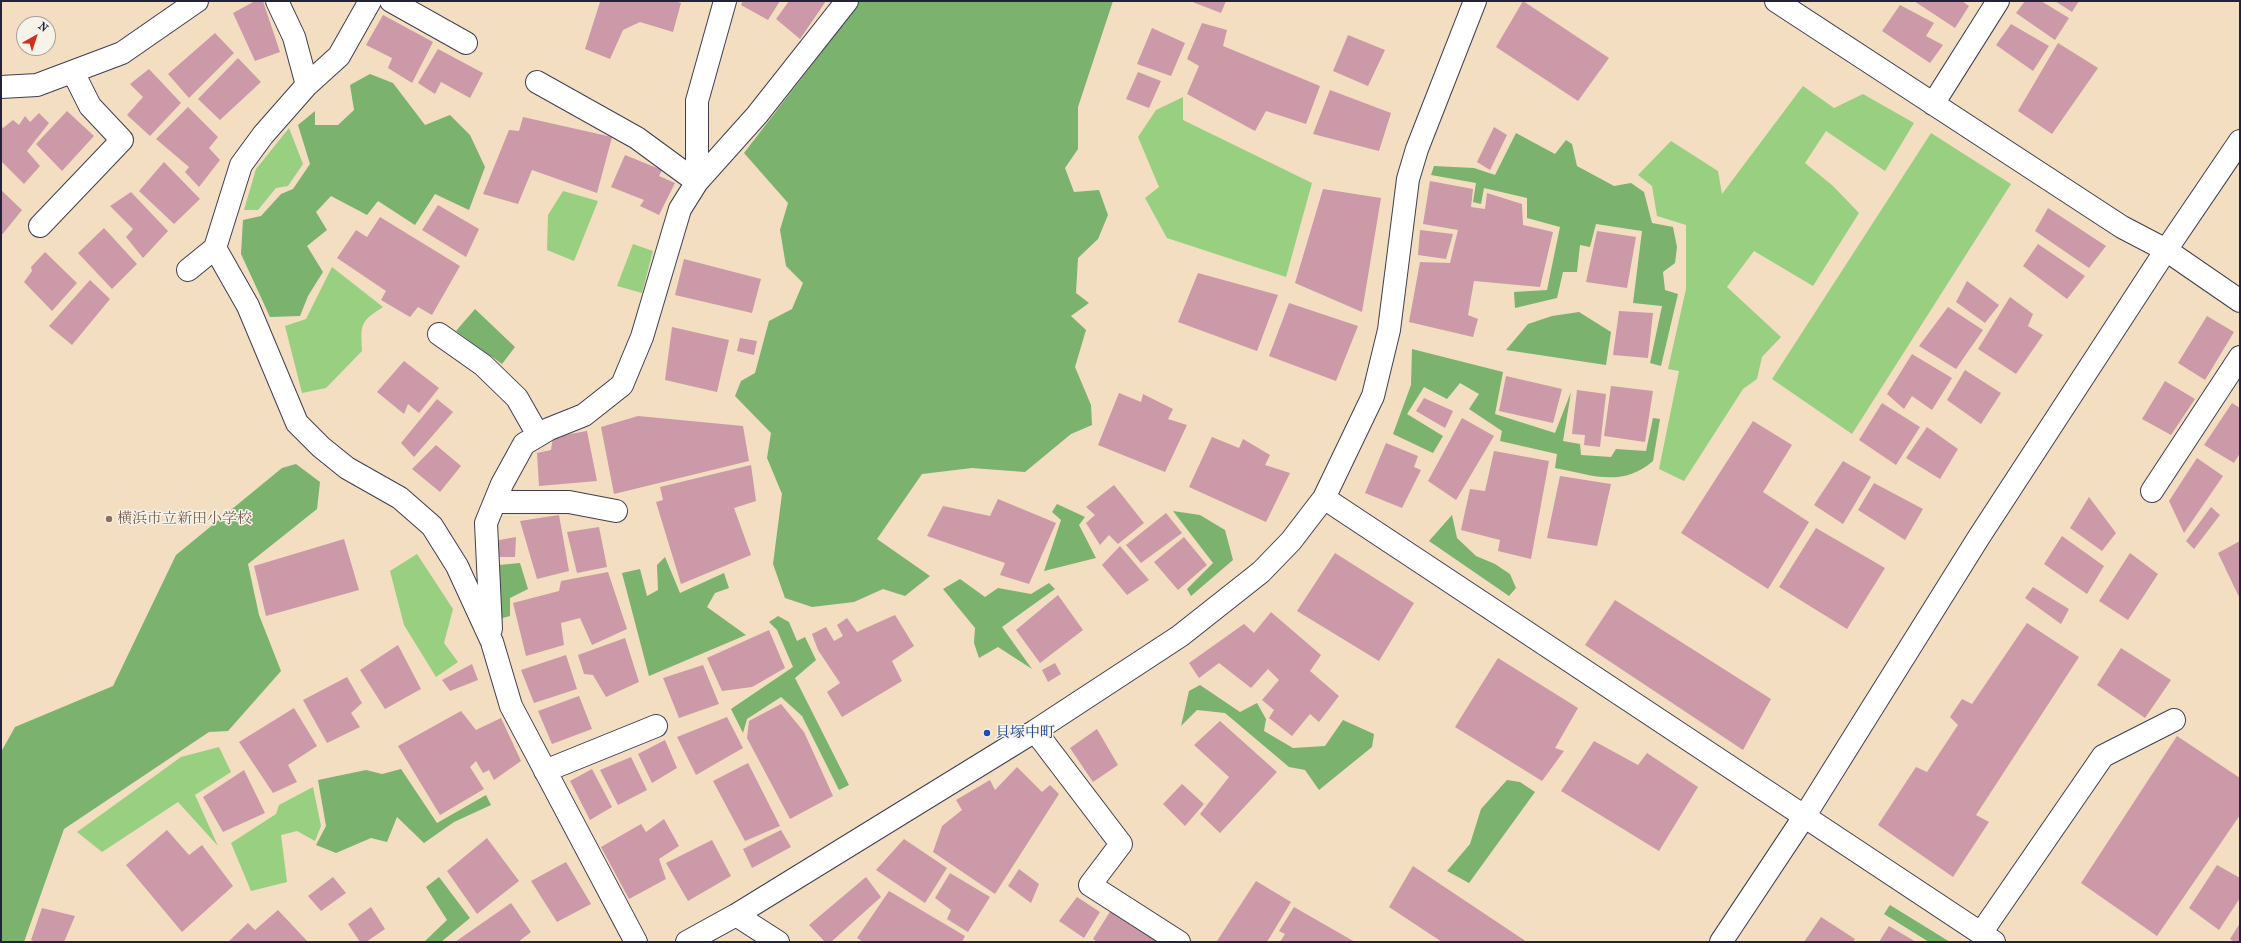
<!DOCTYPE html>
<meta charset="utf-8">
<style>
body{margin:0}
#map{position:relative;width:2241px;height:943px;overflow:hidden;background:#f3dec1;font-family:"IM FELL French Canon",serif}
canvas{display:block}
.frame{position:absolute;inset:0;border:2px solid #22223b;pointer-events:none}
.north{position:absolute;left:16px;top:16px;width:40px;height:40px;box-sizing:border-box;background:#f7f3e8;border:1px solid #a29fa3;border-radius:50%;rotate:39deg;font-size:11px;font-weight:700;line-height:16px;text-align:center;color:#22223b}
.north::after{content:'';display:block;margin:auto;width:14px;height:18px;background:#c8321e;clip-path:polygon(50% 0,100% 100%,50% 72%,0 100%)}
</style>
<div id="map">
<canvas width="2241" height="943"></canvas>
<div class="frame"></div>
<div class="north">N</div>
</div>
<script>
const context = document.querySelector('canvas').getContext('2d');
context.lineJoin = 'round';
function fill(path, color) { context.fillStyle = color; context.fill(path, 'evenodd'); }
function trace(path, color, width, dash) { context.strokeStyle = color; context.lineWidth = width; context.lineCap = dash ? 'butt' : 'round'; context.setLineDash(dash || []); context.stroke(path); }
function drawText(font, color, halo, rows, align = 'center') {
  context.font = font + ' "IM FELL French Canon","Noto Serif JP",serif'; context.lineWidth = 3; context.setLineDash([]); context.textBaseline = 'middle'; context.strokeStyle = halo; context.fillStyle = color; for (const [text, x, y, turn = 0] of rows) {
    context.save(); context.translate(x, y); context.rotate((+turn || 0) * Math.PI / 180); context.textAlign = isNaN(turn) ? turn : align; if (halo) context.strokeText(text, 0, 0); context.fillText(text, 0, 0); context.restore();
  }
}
fill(new Path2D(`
 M1803 86 1834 108 1863 94 1914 123 1885 171 1826 131 1805 163 1833 186 1859 213 1813 286 1754 251 1727 287 1781 337 1762 357 1757 379 1743 389 1684 481 1659 469 1679 371 1668 369 1686 289V225L1657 216 1652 186 1638 175 1671 141 1718 171 1722 194Z
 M1183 97V120L1312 183 1286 277 1167 238 1145 198 1159 187 1138 137 1156 110Z
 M289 128 303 164 288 186 276 188 258 210H244L256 169Z
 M1931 133 2011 184 1852 434 1772 379Z
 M563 191 598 201 574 261 547 250 548 215Z
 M633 244 653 251 642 293 617 286Z
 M332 267 383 307C359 322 361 325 362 351L326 388 302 393 285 326 306 319Z
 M417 554 453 609 444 643 458 662 436 677 404 625 390 571Z
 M219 747 231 772 195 795 218 846 178 802 102 852 77 832 181 757Z
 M313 787 321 826 315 841 297 831 281 835 287 882 251 891 231 843 276 814 279 805Z`), '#99cf80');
fill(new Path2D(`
 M858 1H1113L1078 107V149L1065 168 1074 192 1099 190 1108 215 1098 239 1078 258 1076 293 1089 303 1071 316 1086 330 1075 367 1091 405 1092 425 1071 434 1025 472 972 468 922 474 877 539 930 576 905 596 883 589 854 602 812 607 785 598 773 564 782 494 767 458 771 433 735 396 741 381 755 373 769 321 792 309 803 283 786 266 780 230 788 203 744 153 844 23Z
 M370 74 393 83 425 125 450 115 470 135 485 167 469 210 435 194 415 225 378 201 367 215 331 196 316 212 327 230 307 246 323 272 308 296 300 316 270 317 241 254 243 220 261 216 281 194 293 189 310 164 298 125 315 111V125H338L354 110 350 85Z
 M1516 133 1555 154 1566 140 1572 144 1577 166 1614 186 1631 183 1644 192 1652 223 1673 227 1677 247 1675 263 1663 272 1665 290 1678 294 1661 366 1650 363 1662 306 1633 303 1642 231 1596 224 1590 247 1580 245 1577 272H1563L1557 298 1515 308 1514 292 1547 290 1560 227 1527 218V198L1484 188 1481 204 1473 202 1476 183 1431 175 1434 166 1474 168 1495 175Z
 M475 309 515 347 502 364 456 331Z
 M1579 312 1611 332 1606 365 1506 350 1528 324 1552 316Z
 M1412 349 1503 372 1495 414 1555 433 1571 392 1563 441 1580 444 1581 455 1611 457 1616 449 1646 451 1653 418 1660 419 1653 461C1622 488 1592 475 1555 468L1557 454 1500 441 1502 431 1469 409 1479 394 1460 383 1447 399 1424 387 1407 414 1443 436 1433 453 1393 434 1411 385Z
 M296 464 320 482 317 509 248 564 259 615 281 671 228 731 209 732 64 829 24 942H1V752L15 727 113 686 176 555 282 468Z
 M1057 504 1085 517 1079 525 1096 558 1044 571 1061 520 1052 512Z
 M1173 511 1200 515 1225 530 1233 560 1191 596 1187 589 1213 563Z
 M1452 515 1457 538 1476 556 1495 564 1510 574 1516 588 1509 596 1429 541Z
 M665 557 680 593 724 573 729 588 715 593 707 607 746 635 649 676 622 573 640 569 647 596 658 590 657 565Z
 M520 563 528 589 510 598V616L499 619V565Z
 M960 579 985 597 998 588 1031 594 1049 583 1055 589 1002 627 1032 669 998 647 979 658 974 643 975 628 943 589Z
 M778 616 789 622 797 641 805 637 816 660 795 678 849 785 839 790 802 716 781 697 747 719 743 733 731 709 793 667 777 630 769 622Z
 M1200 685 1240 712 1257 703 1266 719 1264 731 1293 748 1325 746 1343 720 1374 734 1372 747 1319 790 1305 770 1289 767 1225 713 1197 710 1181 726 1189 691Z
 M401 769 437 823 486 795 491 805 454 822 424 843 397 817 387 842 371 838 336 853 316 845 326 826 318 780 366 770 382 774Z
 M1507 780 1520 782 1535 792 1469 883 1447 871 1470 844 1481 809Z
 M439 877 470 918 441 942H424L447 920 426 887Z
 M1890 905 1950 942H1929L1884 914Z`), '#7ab26e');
fill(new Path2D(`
 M255 1H263L280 52 255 61 233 13Z
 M596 1H674L681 3 673 32 640 22 623 30 610 59 585 49 600 2Z
 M743 1H780L768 20 741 5Z
 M789 1H826L800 39 776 19Z
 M1190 1H1226L1221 13Z
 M1523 1 1609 58 1578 101 1496 47Z
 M1914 1H1962L1969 6 1955 28Z
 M2025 1H2041L2069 18 2055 40 2016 13Z
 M2055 1H2079L2072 12Z
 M1900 5 1934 23 1926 36 1943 45 1930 63 1882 31Z
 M383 15 433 42 412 83 388 68 392 58 366 45Z
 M1202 23 1227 30 1223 46 1320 86 1306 124 1266 111 1255 131 1187 94 1199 66 1187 59Z
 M2011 24 2049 46 2033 71 1996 45Z
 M1152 28 1185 43 1171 76 1137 64Z
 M215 33 234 53 189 98 168 74Z
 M1348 35 1385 50 1368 86 1333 71Z
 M2058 43 2098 68 2052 134 2018 111Z
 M438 49 483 73 470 98 441 82 435 94 418 83Z
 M238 58 261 82 220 120 198 99Z
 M149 69 181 103 150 136 127 115 143 97 130 84Z
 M1138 72 1161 81 1149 108 1126 99Z
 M1330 90 1391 113 1379 151 1313 134Z
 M188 107 218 137 209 148 220 160 199 187 185 172 189 167 156 139Z
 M67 111 94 136 62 171 36 144Z
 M39 113 49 123 27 151 40 166 24 184 1 161V126L3 128 13 120 19 125 25 116 30 122Z
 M523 117 612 137 597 193 532 170 518 204 483 194 509 130 519 131Z
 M1494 127 1507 135 1490 170 1477 162Z
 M625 155 662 170 659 176 675 183 659 215 640 206 644 200 611 187Z
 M164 162 200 199 174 224 139 191Z
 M1430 181 1473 189 1471 207 1485 209 1487 193 1522 204 1523 225 1553 232 1540 287 1474 281 1468 315 1478 319 1473 337 1409 322 1420 262 1450 263 1458 230 1423 224Z
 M1323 189 1381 198 1362 312 1295 283Z
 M1 190 22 210 1 236Z
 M131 192 168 231 143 258 126 237 133 229 110 206Z
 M438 205 479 229 466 257 422 230Z
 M2048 208 2106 246 2089 268 2035 231Z
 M380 217 460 266 432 315 418 307 410 317 381 300 386 291 337 258 356 230 367 237Z
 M104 228 137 264 112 289 78 253Z
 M1420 230 1453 234 1446 259 1418 255Z
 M1597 231 1636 237 1627 288 1586 282Z
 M2038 244 2085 276 2067 299 2023 266Z
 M45 252 77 283 52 311 24 282 32 271 31 267Z
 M684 259 761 279 752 313 675 295Z
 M1198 273 1278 295 1257 351 1178 322Z
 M90 280 110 299 72 345 49 326Z
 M1967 281 1999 305 1985 323 1956 302Z
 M2010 297 2033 314 2028 326 2043 335 2016 374 1978 349Z
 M1289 303 1358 326 1336 381 1269 356Z
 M1948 307 1983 330 1956 369 1919 346Z
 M1619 311 1653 313 1648 358 1613 355Z
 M2207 316 2234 332 2205 380 2178 363Z
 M672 327 729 340 717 392 665 380Z
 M740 338 757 341 754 355 737 351Z
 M1912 354 1952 378 1932 410 1912 396 1904 409 1887 394Z
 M404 361 439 388 419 413 408 404 404 414 377 392Z
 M1965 370 2001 393 1981 424 1947 400Z
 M1506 376 1562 389 1553 423 1499 411Z
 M2165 381 2195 399 2171 435 2142 419Z
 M1611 386 1653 391 1645 442 1604 436Z
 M1577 390 1606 394 1600 447 1584 445 1585 435 1572 434Z
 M1119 393 1141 402 1143 394 1173 409 1168 419 1187 425 1165 472 1098 445Z
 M1424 398 1453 411 1445 428 1416 411Z
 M437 399 453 412 414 457 401 443Z
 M1882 403 1920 427 1896 465 1859 440Z
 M2232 403 2240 408V453L2234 463 2204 445Z
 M638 416 743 426 749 461 614 494 601 427Z
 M1462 418 1494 436 1456 500 1428 481Z
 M1753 421 1792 445 1763 492 1809 522 1768 589 1681 533Z
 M1927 427 1958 449 1940 479 1906 458Z
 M587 431 597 481 539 486 537 453 551 450 553 437Z
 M1212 437 1239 448 1243 439 1270 455 1265 465 1290 473 1266 522 1189 487Z
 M1386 443 1418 456 1414 467 1421 470 1402 508 1365 493Z
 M436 445 461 466 440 492 412 469Z
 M1494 451 1549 461 1531 559 1498 551 1500 540 1461 530 1470 489 1485 491Z
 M2197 458 2223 476 2184 533 2169 501Z
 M1843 461 1871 477 1843 524 1814 505Z
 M751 465 756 501 734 508 751 555 681 584 656 502 663 500 660 487Z
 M1560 476 1611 484 1597 546 1547 538Z
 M1874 483 1923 509 1905 540 1858 510Z
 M1114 485 1144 523 1118 544 1109 535 1100 545 1086 523 1095 515 1086 507Z
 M2089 497 2116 533 2102 551 2070 528Z
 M998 499 1056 523 1029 584 1000 575 1005 563 927 536 943 506 990 516Z
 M2211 507 2220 515 2194 549 2186 541Z
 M1166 513 1182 533 1141 563 1126 545Z
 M559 515 569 571 537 579 520 521Z
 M599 527 607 567 577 573 567 532Z
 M1816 528 1885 568 1847 629 1779 587Z
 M2062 536 2104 566 2087 594 2044 564Z
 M516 537 515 557H499V540Z
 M1184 537 1207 565 1178 590 1154 562Z
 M344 539 359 590 266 616 254 566Z
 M2240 541V599L2218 553Z
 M1120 546 1149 580 1127 595 1102 565Z
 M1335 553 1414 603 1379 661 1297 611Z
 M2130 553 2158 574 2128 620 2099 601Z
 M608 572 627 629 592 645 580 618 561 623 564 645 526 656 513 603 559 591 561 581Z
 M2033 587 2069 609 2061 624 2025 598Z
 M1058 595 1083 630 1040 663 1016 630Z
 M1615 600 1771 699 1743 750 1585 645Z
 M1271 612 1321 655 1310 671 1339 696 1319 722 1310 714 1292 736 1269 718 1274 710 1262 700 1279 680 1268 669 1251 688 1219 663 1199 678 1189 663 1244 624 1254 633Z
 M895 615 914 646 892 661 902 681 842 717 827 692 840 683 818 650 812 634 826 627 834 641 843 636 837 625 847 618 857 632Z
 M2027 623 2079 657 1976 815 1989 822 1953 877 1878 825 1916 767 1927 772 1958 725 1950 717 1962 699 1972 704Z
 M769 630 785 668 752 687 722 691 707 658Z
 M625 638 639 682 606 697 593 675 584 674 578 655Z
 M398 645 421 689 385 709 360 670Z
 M2121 648 2171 680 2145 718 2097 685Z
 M566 655 577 689 534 703 521 670Z
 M1498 658 1578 708 1555 748 1564 751 1542 781 1455 727Z
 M1055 663 1061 674 1048 682 1042 670Z
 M472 664 478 680 450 691 442 680Z
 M703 665 719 704 679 718 663 678Z
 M347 677 362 703 351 713 360 727 327 743 303 700Z
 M579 696 592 729 552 744 538 711Z
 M781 704 804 732 833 796 790 819 747 738 749 721Z
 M294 708 317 746 288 765 297 782 273 793 239 742Z
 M461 711 476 730 501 718 521 761 494 780 489 770 483 773 476 761 470 767 484 789 440 815 398 746Z
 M727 717 743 748 696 775 677 737Z
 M1220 721 1277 772 1220 833 1200 814 1229 777 1194 745Z
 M1097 729 1118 765 1093 782 1070 748Z
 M2177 736 2240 778V815L2157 936 2081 883Z
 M665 740 677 768 652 783 638 754Z
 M1594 741 1638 765 1647 753 1698 787 1659 851 1561 791Z
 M631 757 647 790 618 805 600 770Z
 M748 763 780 826 745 841 713 781Z
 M1017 767 1042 792 1050 785 1059 794 995 894 933 852 942 826 962 810 956 800 990 780 995 790Z
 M592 769 612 807 590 820 570 781Z
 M244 770 265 813 223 832 203 797Z
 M1182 784 1204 804 1185 826 1163 804Z
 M664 819 679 846 659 859 666 879 629 899 601 847 641 824 646 832Z
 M167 830 189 855 202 845 233 886 182 932 126 865Z
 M781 830 791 847 752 868 743 849Z
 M487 838 519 881 477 914 447 871Z
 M904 839 947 868 925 903 876 870Z
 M712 840 731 876 688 901 666 863Z
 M566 862 591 904 557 922 531 881Z
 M2217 865 2240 878V898L2219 930 2189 908Z
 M1413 866 1527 942H1442L1389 907Z
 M1019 869 1039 884 1031 903 1008 886Z
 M950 873 990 897 968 932 947 919 951 910 935 898Z
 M333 877 346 893 321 911 308 896Z
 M866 877 881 897 831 942H825L809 925Z
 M1256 881 1291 902 1267 942 1217 941Z
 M889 891 965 936 962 942H863L857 938Z
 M1077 897 1100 912 1084 938 1059 921Z
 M511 903 531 932 518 942H455Z
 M371 907 385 929 366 942H360L348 924Z
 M1294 907 1355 942H1280L1285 934 1279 931Z
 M42 908 75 916 64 942H36L31 940Z
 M278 910 308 942H228L248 923 255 930Z
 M1111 910 1161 942H1097L1093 939Z
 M1821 917 1855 939 1853 942H1804Z
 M2240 923V942H2234L2230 939Z
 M1889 926 1916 942H1879Z`), '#cb99a8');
const minor = new Path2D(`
 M277 1 294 37 307 85
 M391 1 466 43
 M1776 1 2122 227 2166 250 2240 301
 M537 82 637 138 697 182
 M1 87 37 85 122 53 197 1
 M1933 104 1998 1
 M697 182V101L725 1
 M40 226 122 140 90 106 73 72
 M215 248 248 306 297 423 321 447 347 468 400 498 432 526 457 566 492 642 511 706 636 942
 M188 270 215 248 241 165 263 135 307 85 339 56 370 1
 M439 334 483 365 517 398 538 435
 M2152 491 2240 357
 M1324 498 1994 942
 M495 502H569L616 511
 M491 629 486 523 502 484 524 444 549 429 584 415 622 385 642 337 680 209 697 182 757 115 847 1
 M1035 731 1121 844 1090 885 1179 942
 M545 771 656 726
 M736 915 778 942
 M1981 933 2103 756 2174 720
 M687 942 736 915 1035 731 1180 636 1261 572 1291 541 1324 498 1373 396 1389 330 1408 179 1417 149 1475 1
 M1721 942 1804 817 1979 537 2166 250 2240 141`);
trace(minor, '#413e4f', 24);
trace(minor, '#fff', 22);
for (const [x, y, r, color] of [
 [109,519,4,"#8d6e63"],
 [987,733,4,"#1a4fb4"]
]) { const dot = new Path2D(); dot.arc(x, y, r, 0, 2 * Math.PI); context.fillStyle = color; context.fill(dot); trace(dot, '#f7f3e8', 1.5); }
drawText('15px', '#785e54', '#f7f3e8', [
 ["横浜市立新田小学校",117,519]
], 'left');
drawText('15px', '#164399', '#f7f3e8', [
 ["貝塚中町",995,733]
], 'left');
</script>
